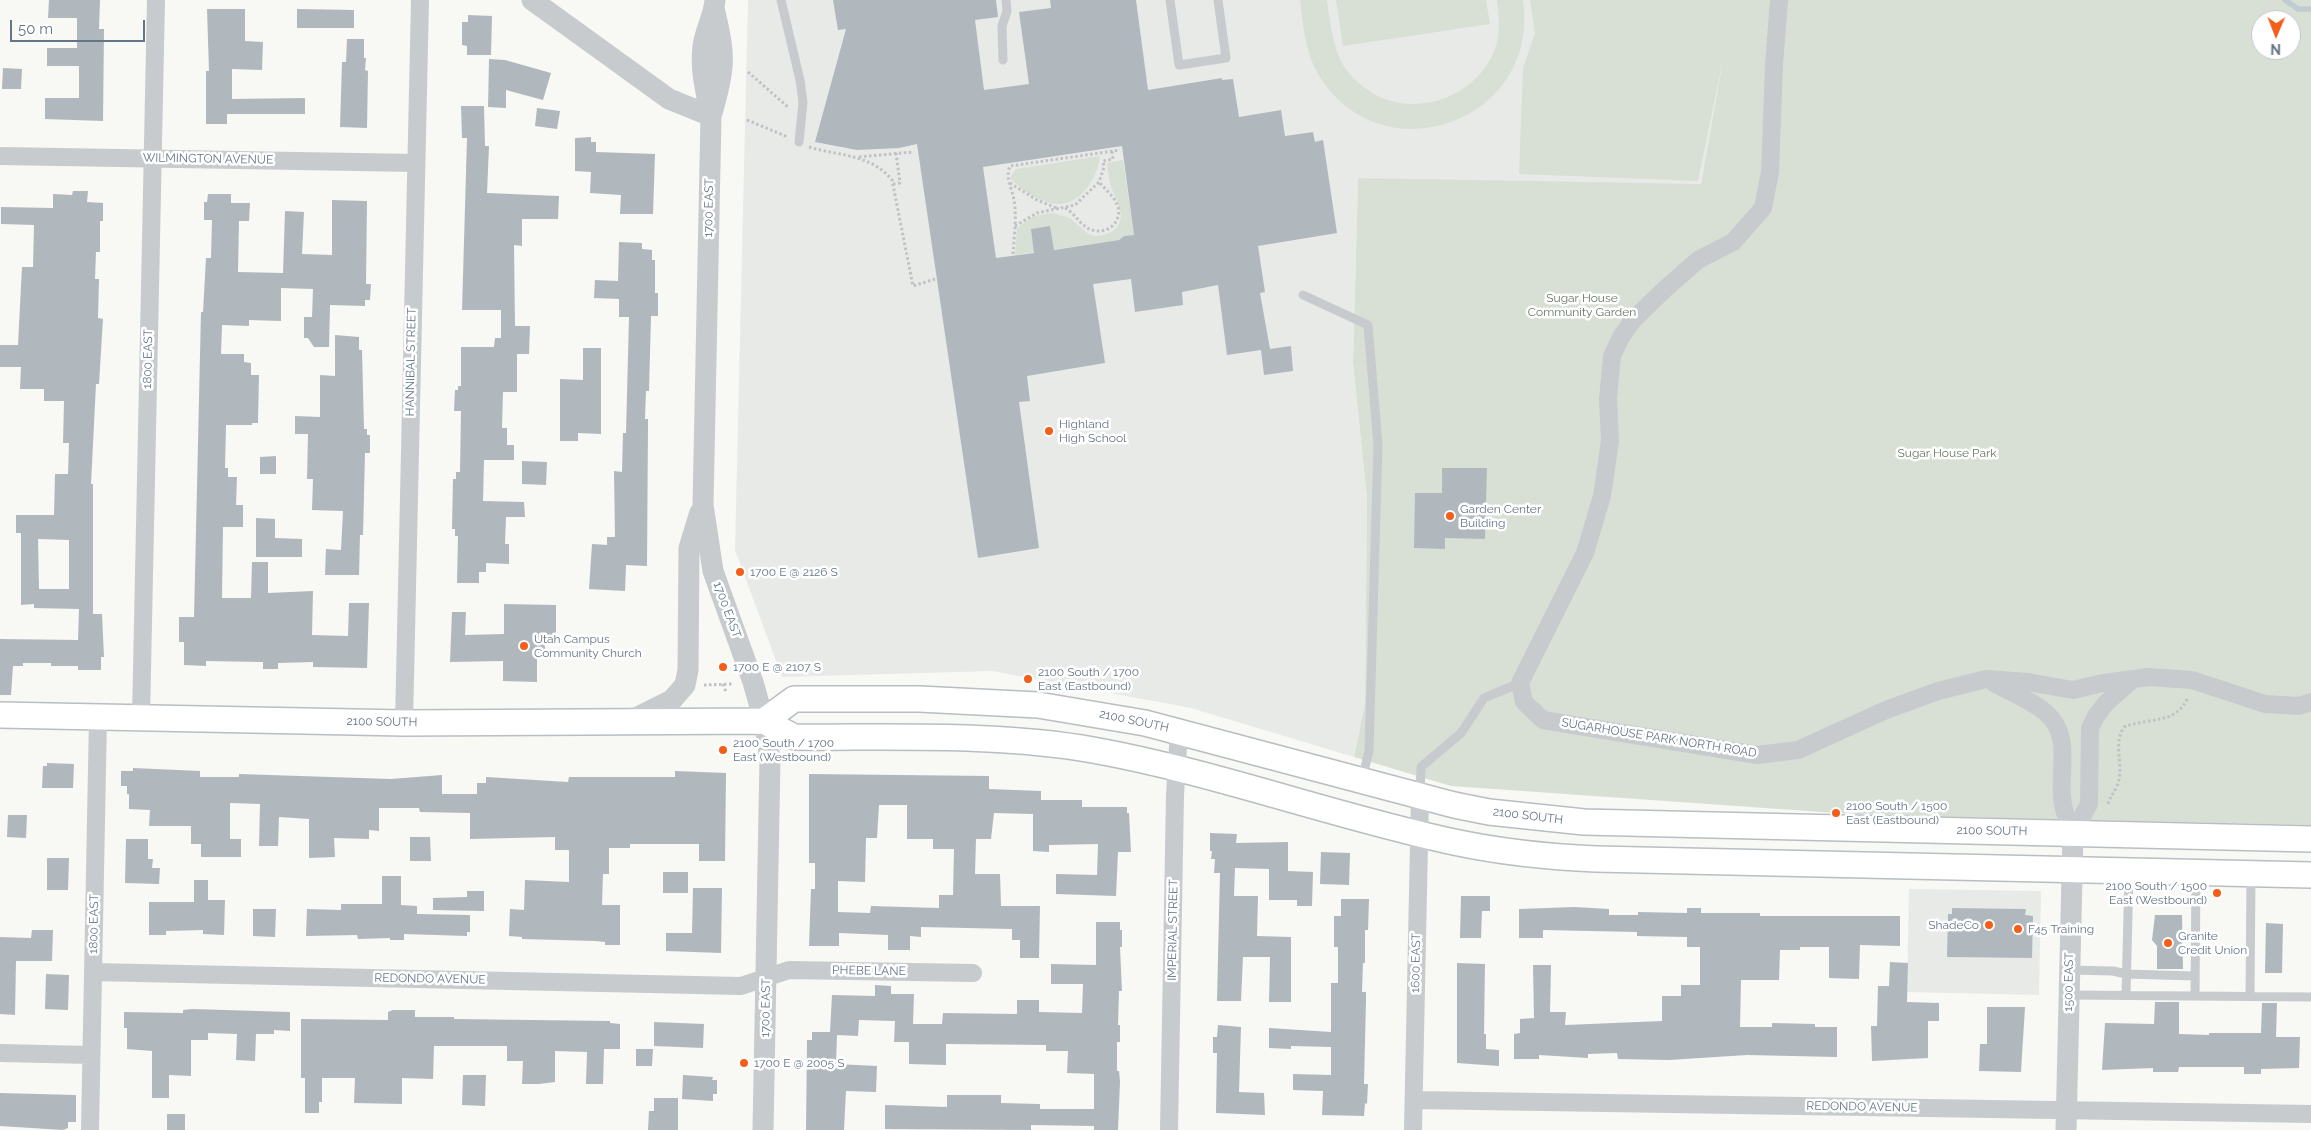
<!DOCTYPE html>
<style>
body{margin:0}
#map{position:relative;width:2311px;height:1130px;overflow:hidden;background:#f8f8f4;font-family:Raleway,sans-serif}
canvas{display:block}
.north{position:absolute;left:2251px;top:10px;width:50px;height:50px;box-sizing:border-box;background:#fff;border:1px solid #c1c8cf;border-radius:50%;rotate:181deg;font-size:14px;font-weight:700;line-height:20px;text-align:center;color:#647588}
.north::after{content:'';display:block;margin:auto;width:18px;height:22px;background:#f35e1a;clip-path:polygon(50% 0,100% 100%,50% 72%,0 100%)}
.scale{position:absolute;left:10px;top:20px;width:135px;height:22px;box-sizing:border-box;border:2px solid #647588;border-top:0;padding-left:6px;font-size:15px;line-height:18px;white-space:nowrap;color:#647588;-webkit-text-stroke:4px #fff;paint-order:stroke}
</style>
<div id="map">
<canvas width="2311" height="1130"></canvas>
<div class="north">N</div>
<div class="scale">50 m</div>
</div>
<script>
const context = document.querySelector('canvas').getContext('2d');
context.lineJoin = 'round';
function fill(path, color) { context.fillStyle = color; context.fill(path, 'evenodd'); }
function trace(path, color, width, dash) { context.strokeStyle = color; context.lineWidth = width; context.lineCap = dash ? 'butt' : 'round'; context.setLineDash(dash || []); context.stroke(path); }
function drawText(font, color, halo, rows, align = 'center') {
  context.font = font + ' Raleway,sans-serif'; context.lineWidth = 5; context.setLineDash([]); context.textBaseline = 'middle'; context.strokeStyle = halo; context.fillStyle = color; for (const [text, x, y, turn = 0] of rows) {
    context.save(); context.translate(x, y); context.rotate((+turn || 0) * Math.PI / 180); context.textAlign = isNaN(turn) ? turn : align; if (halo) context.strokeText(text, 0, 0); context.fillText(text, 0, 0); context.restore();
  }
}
fill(new Path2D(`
 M748 0H1735L1701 184 1475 183 1358 178 1353 363 1367 499 1365 703 1354 757 1191 708 992 671 782 677 735 550Z
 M1909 889 2041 891 2039 995 1907 992Z`), '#e8eae8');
fill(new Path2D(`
 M1300 0H1327C1330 21 1332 43 1342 63 1350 77 1364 89 1378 96 1424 118 1484 92 1497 42 1500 28 1499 14 1497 0H1523C1541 122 1381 179 1318 74 1305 52 1303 25 1300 0Z
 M1336 0H1486L1490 24 1343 46Z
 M1530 0H2311V825L1865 815 1451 786 1354 757 1365 703 1367 499 1353 363 1358 178 1701 184 1724 55 1698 181 1519 174 1523 68 1535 33ZM2261 20H2291V50H2261Z
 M1100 156C1098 176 1083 202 1061 204 1042 205 1022 190 1010 178L1016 169Z
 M1123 160 1134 235 1124 236 1119 240 1015 255 1017 228 1034 216 1053 213 1070 218 1087 233 1094 236C1101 236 1107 235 1113 231 1131 217 1113 198 1110 183 1108 176 1108 169 1107 163Z`), '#d8e0d5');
trace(new Path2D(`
 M2285 0 2298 9H2311`), '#c1ccd2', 5.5);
fill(new Path2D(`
 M49 0H100L99 29H104L103 121 45 119V98H79V66H47V48H77V18H48Z
 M833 0H996L998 17 975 20 984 90 1029 84 1019 12 1051 8 1050 0H1136L1148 90 1222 78V80L1233 79 1239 117 1281 110 1285 136 1313 132 1315 142 1323 140 1337 233 1258 246 1265 292 1260 293 1270 349 1291 346 1293 371 1264 375 1261 350 1227 355 1218 285 1182 292 1183 305 1135 312 1131 279 1093 284 1105 363 1027 376 1030 401 1019 402 1039 548 978 558 917 144 899 148 857 150 815 142 846 29 838 30ZM1122 146 1134 235 1124 236 1119 240 1054 250 1050 226 1031 229 1034 253 996 258 983 167Z
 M207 9H245V41L263 42 262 70 232 69V99L305 98V114H227V124H206V71H209Z
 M297 9 354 10V28H297Z
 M468 15 492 16 491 55H467V46L462 45V22H468Z
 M347 39H364V58H366L365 70 368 71 367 128 340 127 342 62H346Z
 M489 59 505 60 551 73 543 100 506 90V108L488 107Z
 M3 68 22 69 21 89H2Z
 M461 106H484L485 146H489L487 193 559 196 558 219H522V246L514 245 515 326H530L529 354H517V392H503L502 428H507V445H514V460H484L483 501 524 502 525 517H506L505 544H509V564L486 563V572H479V583H457L458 536H455V529H452L453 479H456V472H460L461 411H454L455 390H458V386H461V347H494L495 338H501V310H462L467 138H462Z
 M537 108 560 111 557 129 535 126Z
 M591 137V142H596V152L655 154 653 214H620L621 195 590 193 591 172 575 171V138Z
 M73 191H88L87 202 103 203V221H100V252H96L95 279H99L98 318 103 319 99 384H96L91 484H93V614H102L104 657H101V670H78V666H51V663H23V666H13L11 695H0V639L78 640 79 609 34 608V604L21 605V533H16V515H54L55 474H68L69 443H63L64 401H44V389H20L21 367H0V345H18L22 267H33L34 225 1 224V207L53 208V194L72 195ZM38 539 69 540V589H39Z
 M208 194H231V203H250L249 221H239L238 272 283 273 285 211 304 212 302 254 332 255V200L367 201 366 284H371L370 300H365V306L330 305 329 347H314L308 338H304V317H312L313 289 281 288V321L249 320V326L222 325 221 354H244V362L251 363V375H259L258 423H252V425H226L225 468H228V477H237L236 505H243V527H223L222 598H251L252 562H268V593L313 591 312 635 348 636 349 603H369L367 668 313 667V662L278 663V669H263V662L206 661V666L184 665V642H179V617H194L201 312H203L206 258H211L212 220H204V202H207Z
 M619 242 642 243V249L652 250V260H655V293H658V316H651L649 391H646L645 419H648V425L647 566 626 565 625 591 589 589 592 544 607 545V537H615L614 471 622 472 623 433H626L629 317H619V299L594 298 595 280 618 281Z
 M335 335 359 337V350H362L364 429H367V435H370V453H365L363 535H360L359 575H325L326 549 341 550 343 511 312 510 313 479H307L308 434H295V416L320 417V375L335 376Z
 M583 348H601V434L578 433V441H560V379L583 380Z
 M276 456V474H260V457Z
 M522 461 547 462 546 485 522 484Z
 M1442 468H1487L1485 539 1445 538V549L1414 548 1415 493H1442Z
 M256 518 275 519V538L302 539V557H256Z
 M504 604 556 605V639H545V653H537V682L503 681V661L450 662 452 612H466L465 635 504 634Z
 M47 763 74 764 73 788H42L43 766H47Z
 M133 768 200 771V777H239V774L391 779 442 775V794H477V783H486V777L568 782 569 777H675V771L726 773 725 861H699V844H630V848H609V874H603L602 905H620V945H605V942L595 941 522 939V937L509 936 510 909 524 910 525 880 569 882V850H555V837L470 839V813L420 812 419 808H379V831L369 830V839L334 838 335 857 309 858V819L279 817 278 846H259L260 804 230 803V839H241V857H201V844H191V826H149L150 810 129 809V794H127V786H121V771H133Z
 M809 774 989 776V789L1041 791V800H1082V807H1127V813H1129L1131 852H1118L1116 896 1056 894V874L1097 875 1098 844 1049 845V852L1033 851V814L994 813 991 839H976L975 874H1000L1001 906H1040L1039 958H1020V940H1012V929L921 927V937L910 936V950H888V935L839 933V946H809L811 889H815V863H809ZM879 805H907V839H933V849H954L953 895H939V908L871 906 870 913 838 912V881L865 882 866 838H877Z
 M8 815H27L26 838 7 837Z
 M1210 833 1237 834 1236 843 1288 842V871L1313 872 1312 906H1297V900H1269V869L1235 868 1234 896H1258L1257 936 1291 937V1002H1269L1270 957H1243L1241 1001H1217L1220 873H1214L1215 859H1211L1212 851H1210Z
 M410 837H430L431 861H410Z
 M126 839H148V859H153L152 868H160L159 884 125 883Z
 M1321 852 1350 853 1349 885 1320 884Z
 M47 858H69L68 890H47Z
 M663 872H688V893H663Z
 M382 876H401V905L417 906V914L470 915V932H467V936L404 934V940H390V938L358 939 357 935 306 936 307 909 341 910V904H382Z
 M194 880H208V900H225L224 935 203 934V930L166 931V935H149V902H194Z
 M693 888H722L721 953 666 951V933H692Z
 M467 891H484V911L433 910V898L467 897Z
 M1461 896H1490V911H1482L1481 938H1460Z
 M1341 899H1369L1368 930H1365V963H1363L1362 992H1366V1001L1364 1084H1368L1367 1104 1365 1103 1364 1116 1322 1115 1323 1091 1293 1090V1074L1331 1075V1047L1291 1046V1049L1269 1048V1028L1331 1032V983H1338V947H1334V916H1341Z
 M1574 907 1609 909V915H1638V912L1687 913V908H1701V913H1760V916H1900V946L1860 945 1859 979 1829 978V947H1800V950H1780L1779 980H1741L1740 1027H1772V1023L1815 1024V1027H1837V1057L1747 1055 1669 1060 1618 1059 1617 1053 1588 1054V1058L1539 1055V1059H1514V1034L1520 1033V1019L1534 1018 1533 965H1551L1550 1012H1566L1565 1025 1662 1021V996H1681V985H1700V947H1687V937L1637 936V932L1543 930V938H1519V909Z
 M1952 908 2026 909 2025 915 2033 916 2032 958 1947 957 1948 914H1952Z
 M253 909H276L275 937 253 936Z
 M2155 915H2182L2183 969H2157V946L2152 940Z
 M1096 922H1120V930H1122V947H1120L1122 991H1119L1118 1025H1120V1042H1117V1071H1119L1120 1081 1118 1130H1094V1126L1031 1125V1130L885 1129V1105L947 1107V1095H1001V1103L1040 1104V1109H1094V1074L1067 1073 1068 1051H1046V1045L946 1044V1065L909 1064V1042H894L895 1021 859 1020 858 1036 837 1035 836 1064 877 1066 876 1092 846 1091 844 1130H806L807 1040H812V1032H830L832 995 875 996V985L891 986V994H914L913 1024H942L943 1013 1017 1014V1000H1039V1012L1082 1013 1083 984H1051V964L1096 965Z
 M2266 923 2283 924 2282 973H2265Z
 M32 930H53L52 961H16L15 1015 0 1014V937L31 938Z
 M1890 962 1908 963 1907 1002 1939 1003V1021H1928V1058L1872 1061 1871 1026H1877L1878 986H1889Z
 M1457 963 1485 964 1484 1034H1486V1049L1499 1050V1066L1457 1063Z
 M46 974 69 975 68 1010 45 1009Z
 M2155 1002H2179V1034L2209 1035V1033H2261L2262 1003H2277L2276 1037H2300L2299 1068 2261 1069V1074H2244V1067H2179L2178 1072H2153V1068L2102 1070 2105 1023 2154 1024Z
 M1987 1007H2025L2021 1072 1979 1071 1980 1044H1987Z
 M192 1009 290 1012V1031L274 1030V1034H256L255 1061 236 1060 237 1034 208 1033V1040H191V1076L169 1075V1098H152V1051L127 1049V1028H124V1012L183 1013V1010Z
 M393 1010H415V1017H454V1019L610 1021V1023L620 1024V1049H604L603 1084H586L587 1052 555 1051V1082L539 1084H522L523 1061H507V1046H434L433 1079 402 1078V1104L354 1103 355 1078H322V1102H319V1113H305V1078H301V1019L388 1020V1012Z
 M654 1022 704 1024 703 1048 654 1046Z
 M1218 1025 1241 1027 1239 1092 1264 1093 1265 1115 1216 1113 1217 1053H1213V1037H1217Z
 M636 1049H653L652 1066H636Z
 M463 1075H486L485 1106 462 1105Z
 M683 1075 713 1077 712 1080H717V1094H713V1101L682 1099Z
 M0 1093 76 1095V1122H68V1128L63 1130 0 1126Z
 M654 1098H678V1130H648L649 1111H654Z
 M167 1114H185V1130H167Z`), '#b0b8be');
const secondary = new Path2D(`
 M0 715 404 723 764 721 794 737C890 738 999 733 1093 750 1215 772 1333 816 1454 842 1501 852 1548 857 1596 859L2311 875
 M764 721 794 699H919L1038 705 1145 723 1454 805 1489 812 1584 822 2311 839`);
trace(secondary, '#b9bec3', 28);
trace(new Path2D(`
 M748 72 789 108
 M747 120 788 137
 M809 147C839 156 871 154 892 180L913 286 935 279
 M859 157 913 152
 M1010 183 1037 200 1059 209
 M893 184 900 183 896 153
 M1065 208C1075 213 1081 227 1092 230 1107 235 1122 222 1118 207 1115 197 1105 189 1099 182
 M1015 226 1037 213 1075 205 1099 182 1104 167 1103 161 1113 159 1112 151
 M1013 254C1014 237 1017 217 1014 200 1012 188 1005 178 1010 166L1120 150
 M723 684 726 692
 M704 685 732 684
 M2108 804C2110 797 2114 793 2117 786 2125 767 2112 745 2124 727 2150 717 2176 725 2188 697`), '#c0c2c5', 3, [2.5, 2.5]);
trace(new Path2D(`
 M781 0 800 80 803 102 799 142
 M1170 0 1179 65 1226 58 1218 0
 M1003 60 1002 26 1007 11 1006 0
 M1303 295 1368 325 1378 445 1369 751 1362 779
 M1420 793 1421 767 1461 733 1484 698 1520 683
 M2070 970 2113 971 2126 974 2195 976
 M2069 995 2311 997
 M2126 995 2129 873
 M2195 996 2196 875
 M2250 996 2251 876`), '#c7cbce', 9);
trace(new Path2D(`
 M1779 0 1774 65 1770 172 1763 208 1733 242 1698 260 1665 289 1633 320 1621 337 1612 356 1608 399 1610 441 1602 496 1585 553 1520 683 1524 702 1543 720 1757 755 1798 750 1886 710 1938 691 1986 679 2028 682 2073 690 2103 683 2149 677 2192 680 2265 704 2299 706 2311 702
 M0 156 416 163
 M1994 683C2011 692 2030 700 2045 712 2074 736 2057 772 2063 804 2064 813 2069 824 2073 833
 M141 718 156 0
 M404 723 420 0
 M2073 833 2089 804 2090 728 2096 716 2106 703 2132 680
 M93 972 741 986 789 970 973 973
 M0 1053 91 1055
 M1414 1100 2311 1114
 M90 1130 98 717
 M1169 1130 1175 795 1179 731
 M1413 1130 1420 796`), '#c7cbce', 18);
trace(new Path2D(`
 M532 0 669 99 711 116
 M715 0C714 16 705 30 703 46 700 70 706 92 711 116L703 505 713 571 753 682 764 721 770 759 763 1130
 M712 113C725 68 726 55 714 9
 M628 722 672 700 685 685 688 670 689 548 700 512
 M2066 1130 2073 833`), '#c7cbce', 21);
trace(secondary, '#fff', 25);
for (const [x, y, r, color] of [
 [1049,431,5,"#f35e1a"],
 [1450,516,5,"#f35e1a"],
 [740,572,5,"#f35e1a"],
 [524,646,5,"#f35e1a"],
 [723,667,5,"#f35e1a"],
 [1028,679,5,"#f35e1a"],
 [723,750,5,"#f35e1a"],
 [1836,813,5,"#f35e1a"],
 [2217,893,5,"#f35e1a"],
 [1989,925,5,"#f35e1a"],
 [2018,929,5,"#f35e1a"],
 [2168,943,5,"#f35e1a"],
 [744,1063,5,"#f35e1a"]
]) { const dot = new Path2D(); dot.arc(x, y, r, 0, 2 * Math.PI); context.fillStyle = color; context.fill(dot); trace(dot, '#fff', 2); }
drawText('12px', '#647588', '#fff', [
 ["WILMINGTON AVENUE",208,159,1],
 ["1700 EAST",709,208,-89],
 ["1800 EAST",148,359,-89],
 ["HANNIBAL STREET",411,362,-89],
 ["1700 EAST",727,610,70],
 ["2100 SOUTH",1134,721,12],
 ["2100 SOUTH",382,722,1],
 ["SUGARHOUSE PARK NORTH ROAD",1659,738,9],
 ["2100 SOUTH",1528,816,7],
 ["2100 SOUTH",1992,831,1],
 ["1800 EAST",94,924,-89],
 ["IMPERIAL STREET",1173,930,-89],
 ["1600 EAST",1416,963,-89],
 ["PHEBE LANE",869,971,1],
 ["REDONDO AVENUE",430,979,1],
 ["1500 EAST",2069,982,-89],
 ["1700 EAST",766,1008,-89],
 ["REDONDO AVENUE",1862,1107,1]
]);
drawText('12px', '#637a60', '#fff', [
 ["Sugar House",1582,298],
 ["Community Garden",1582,312],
 ["Sugar House Park",1947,453]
]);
drawText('12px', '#647588', '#fff', [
 ["Highland",1059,424],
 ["High School",1059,438],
 ["Garden Center",1460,509],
 ["Building",1460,523],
 ["1700 E @ 2126 S",750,572],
 ["Utah Campus",534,639],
 ["Community Church",534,653],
 ["1700 E @ 2107 S",733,667],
 ["2100 South / 1700",1038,672],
 ["East (Eastbound)",1038,686],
 ["2100 South / 1700",733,743],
 ["East (Westbound)",733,757],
 ["2100 South / 1500",1846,806],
 ["East (Eastbound)",1846,820],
 ["2100 South / 1500",2207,886,"right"],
 ["East (Westbound)",2207,900,"right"],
 ["ShadeCo",1979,925,"right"],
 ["F45 Training",2028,929],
 ["Granite",2178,936],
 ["Credit Union",2178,950],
 ["1700 E @ 2005 S",754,1063]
], 'left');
</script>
